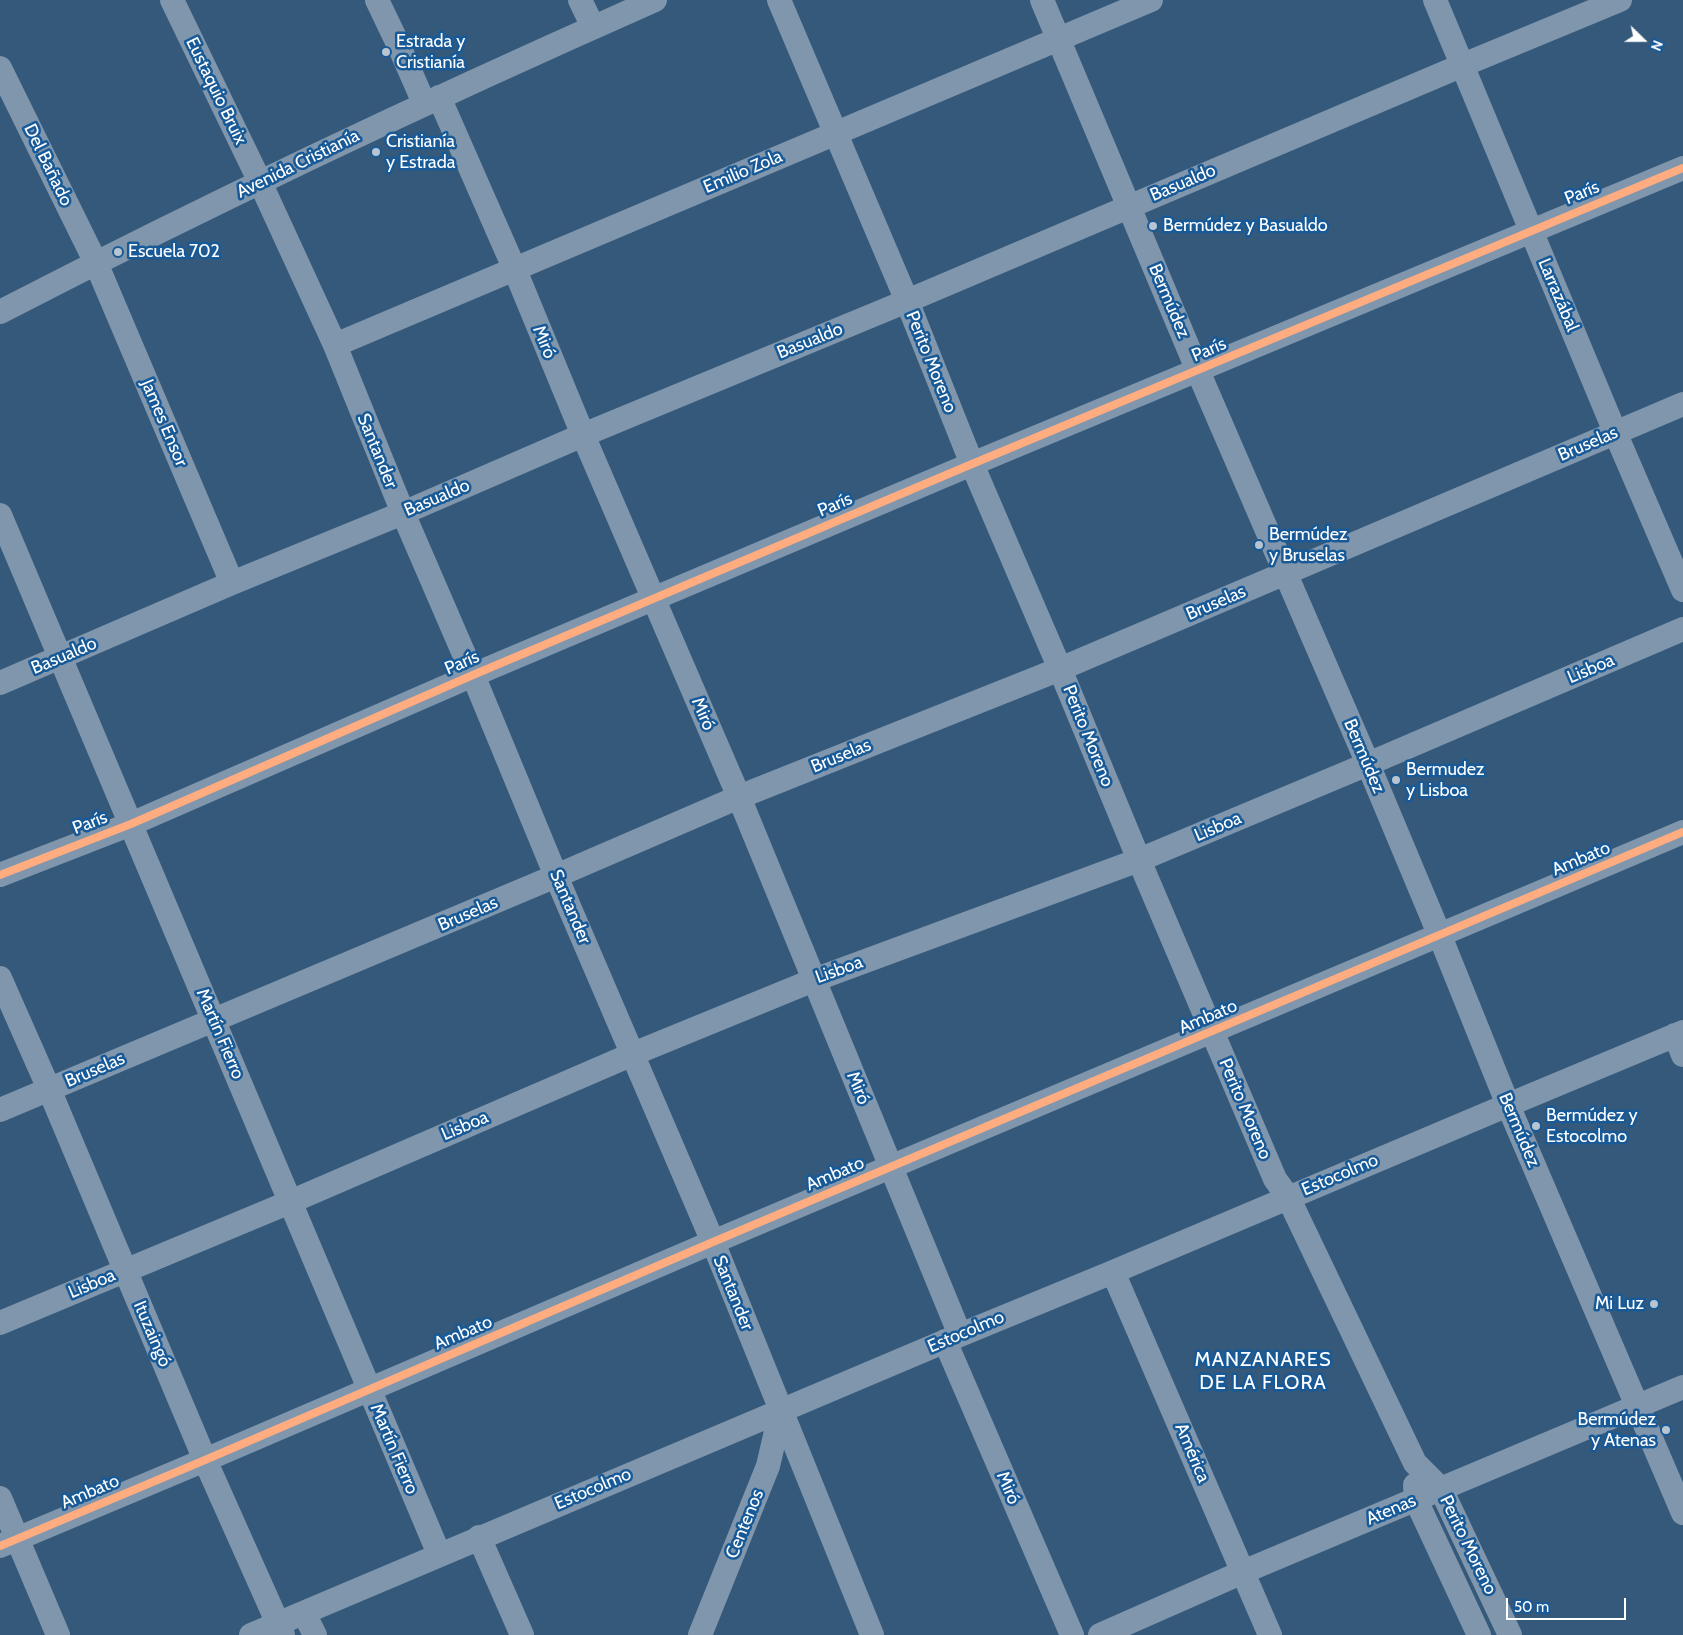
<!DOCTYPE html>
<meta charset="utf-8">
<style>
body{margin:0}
#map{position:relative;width:1683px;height:1635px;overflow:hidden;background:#35597a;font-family:Cabin,sans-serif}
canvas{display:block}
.north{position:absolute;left:1618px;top:15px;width:50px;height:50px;-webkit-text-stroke:4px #185a97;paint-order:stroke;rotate:112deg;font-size:14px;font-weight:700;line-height:20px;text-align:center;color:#fff}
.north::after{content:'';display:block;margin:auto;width:18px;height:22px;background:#fff;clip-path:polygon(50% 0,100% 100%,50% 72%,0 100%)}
.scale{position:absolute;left:1506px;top:1598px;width:120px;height:22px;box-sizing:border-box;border:2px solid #fff;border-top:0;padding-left:6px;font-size:15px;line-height:18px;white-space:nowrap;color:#fff;-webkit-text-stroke:4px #185a97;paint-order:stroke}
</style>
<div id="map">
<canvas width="1683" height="1635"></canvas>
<div class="north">N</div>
<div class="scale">50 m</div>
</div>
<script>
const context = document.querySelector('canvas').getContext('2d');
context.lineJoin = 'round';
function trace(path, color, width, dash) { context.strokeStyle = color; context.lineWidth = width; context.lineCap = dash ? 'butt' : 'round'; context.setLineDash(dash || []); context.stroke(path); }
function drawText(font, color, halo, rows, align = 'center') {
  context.font = font + ' Cabin,sans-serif'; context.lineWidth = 5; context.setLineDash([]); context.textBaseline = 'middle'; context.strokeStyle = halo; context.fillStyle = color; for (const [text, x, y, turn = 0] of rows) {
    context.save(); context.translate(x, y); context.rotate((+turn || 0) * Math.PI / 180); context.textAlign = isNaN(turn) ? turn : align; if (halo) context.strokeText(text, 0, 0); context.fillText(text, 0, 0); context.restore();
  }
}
trace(new Path2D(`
 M172 0 260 182 335 345 403 513 473 675 556 876 713 1242 872 1635
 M377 0 399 46 424 103
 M580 0 593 27
 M779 0 907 301 972 464 1060 669 1139 860 1275 1179 1288 1197 1415 1463 1441 1489 1510 1635
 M1042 0 1198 371 1368 764 1440 936 1508 1105 1683 1513
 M1435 0 1615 432 1683 590
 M0 68 96 263 232 583
 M439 97 515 270 583 435 739 797 960 1335
 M0 312C215 201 433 98 655 0
 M335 345 1151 0
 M0 515 439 1554
 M0 683 232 583 403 513 583 435 907 301 1463 65 1620 0
 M0 875 131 824 473 675 972 464 1683 168
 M0 978 49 1089 205 1460 283 1635
 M1675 1035 1683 1055
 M0 1110 556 876 739 797 1060 669 1683 404
 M1113 1272 1270 1635
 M0 1323 290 1202 633 1054 814 980 1139 860 1368 764 1683 629
 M945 1341 1072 1635
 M1415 1485 1416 1500 1479 1635
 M0 1498 58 1635
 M479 1537 522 1635
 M0 1546 205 1460 713 1242 1683 832
 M304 1613 315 1635
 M251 1635 960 1335 1113 1272 1508 1105 1683 1032
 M700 1635 768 1466 781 1410
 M1100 1635 1243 1572 1683 1387`), '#7f96ad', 24);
trace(new Path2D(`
 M0 875 131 824 473 675 972 464 1683 168
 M0 1546 205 1460 713 1242 1683 832`), '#ffac80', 8);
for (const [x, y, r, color] of [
 [386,52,5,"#b8c5d0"],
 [376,152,5,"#b8c5d0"],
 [1153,226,5,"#b8c5d0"],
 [118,252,5,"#b8c5d0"],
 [1259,545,5,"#b8c5d0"],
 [1396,780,5,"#b8c5d0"],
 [1536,1126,5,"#b8c5d0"],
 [1654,1304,5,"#b8c5d0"],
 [1666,1430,5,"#b8c5d0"]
]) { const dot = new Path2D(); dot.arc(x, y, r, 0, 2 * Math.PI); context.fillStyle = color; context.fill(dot); trace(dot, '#185a97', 2); }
drawText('18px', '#fff', '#185a97', [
 ["Estrada y",396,42],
 ["Cristianía",396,63],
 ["Cristianía",386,142],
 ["y Estrada",386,163],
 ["Bermúdez y Basualdo",1163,226],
 ["Escuela 702",128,252],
 ["Bermúdez",1269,535],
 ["y Bruselas",1269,556],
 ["Bermudez",1406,770],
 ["y Lisboa",1406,791],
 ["Bermúdez y",1546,1116],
 ["Estocolmo",1546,1137],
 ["Mi Luz",1644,1304,"right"],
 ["Bermúdez",1656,1420,"right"],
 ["y Atenas",1656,1441,"right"]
], 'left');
drawText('18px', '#fff', '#185a97', [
 ["Eustaquio Bruix",216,91,64],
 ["Avenida Cristianía",298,164,-26],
 ["Del Bañado",48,165,64],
 ["Emilio Zola",743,172,-23],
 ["Basualdo",1183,183,-23],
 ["París",1582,193,-22],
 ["Larrazábal",1558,295,67],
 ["Bermúdez",1169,301,67],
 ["Basualdo",810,341,-22],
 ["Miró",544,342,68],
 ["París",1209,350,-23],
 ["Perito Moreno",931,362,68],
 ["James Ensor",164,423,67],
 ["Bruselas",1588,444,-23],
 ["Santander",377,451,68],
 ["Basualdo",437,498,-23],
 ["París",835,505,-23],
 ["Bruselas",1216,603,-23],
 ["Basualdo",64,656,-23],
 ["París",462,663,-23],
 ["Lisboa",1591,669,-23],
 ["Miró",703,714,67],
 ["Perito Moreno",1088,736,68],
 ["Bruselas",841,756,-22],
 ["Bermúdez",1364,756,67],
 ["París",90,823,-21],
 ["Lisboa",1218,827,-23],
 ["Ambato",1581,859,-23],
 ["Santander",570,907,67],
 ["Bruselas",468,914,-23],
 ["Lisboa",839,970,-20],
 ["Ambato",1208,1017,-23],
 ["Martín Fierro",220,1034,67],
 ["Bruselas",95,1070,-23],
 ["Miró",858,1088,68],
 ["Perito Moreno",1245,1109,67],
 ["Lisboa",465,1126,-23],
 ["Bermúdez",1519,1130,67],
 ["Ambato",835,1174,-23],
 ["Estocolmo",1340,1175,-23],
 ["Lisboa",92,1284,-23],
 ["Santander",733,1293,68],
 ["Estocolmo",966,1332,-23],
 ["Ambato",463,1333,-23],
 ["Ituzaingó",152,1334,67],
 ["Martín Fierro",394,1449,67],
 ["América",1192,1453,67],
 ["Miró",1008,1488,67],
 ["Estocolmo",593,1489,-23],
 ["Ambato",90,1492,-23],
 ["Atenas",1391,1510,-23],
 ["Centenos",745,1524,-68],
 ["Perito Moreno",1468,1545,64]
]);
context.letterSpacing = '1px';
drawText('20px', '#fff', '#185a97', [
 ["MANZANARES",1263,1360],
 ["DE LA FLORA",1263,1383]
]);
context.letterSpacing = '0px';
</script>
